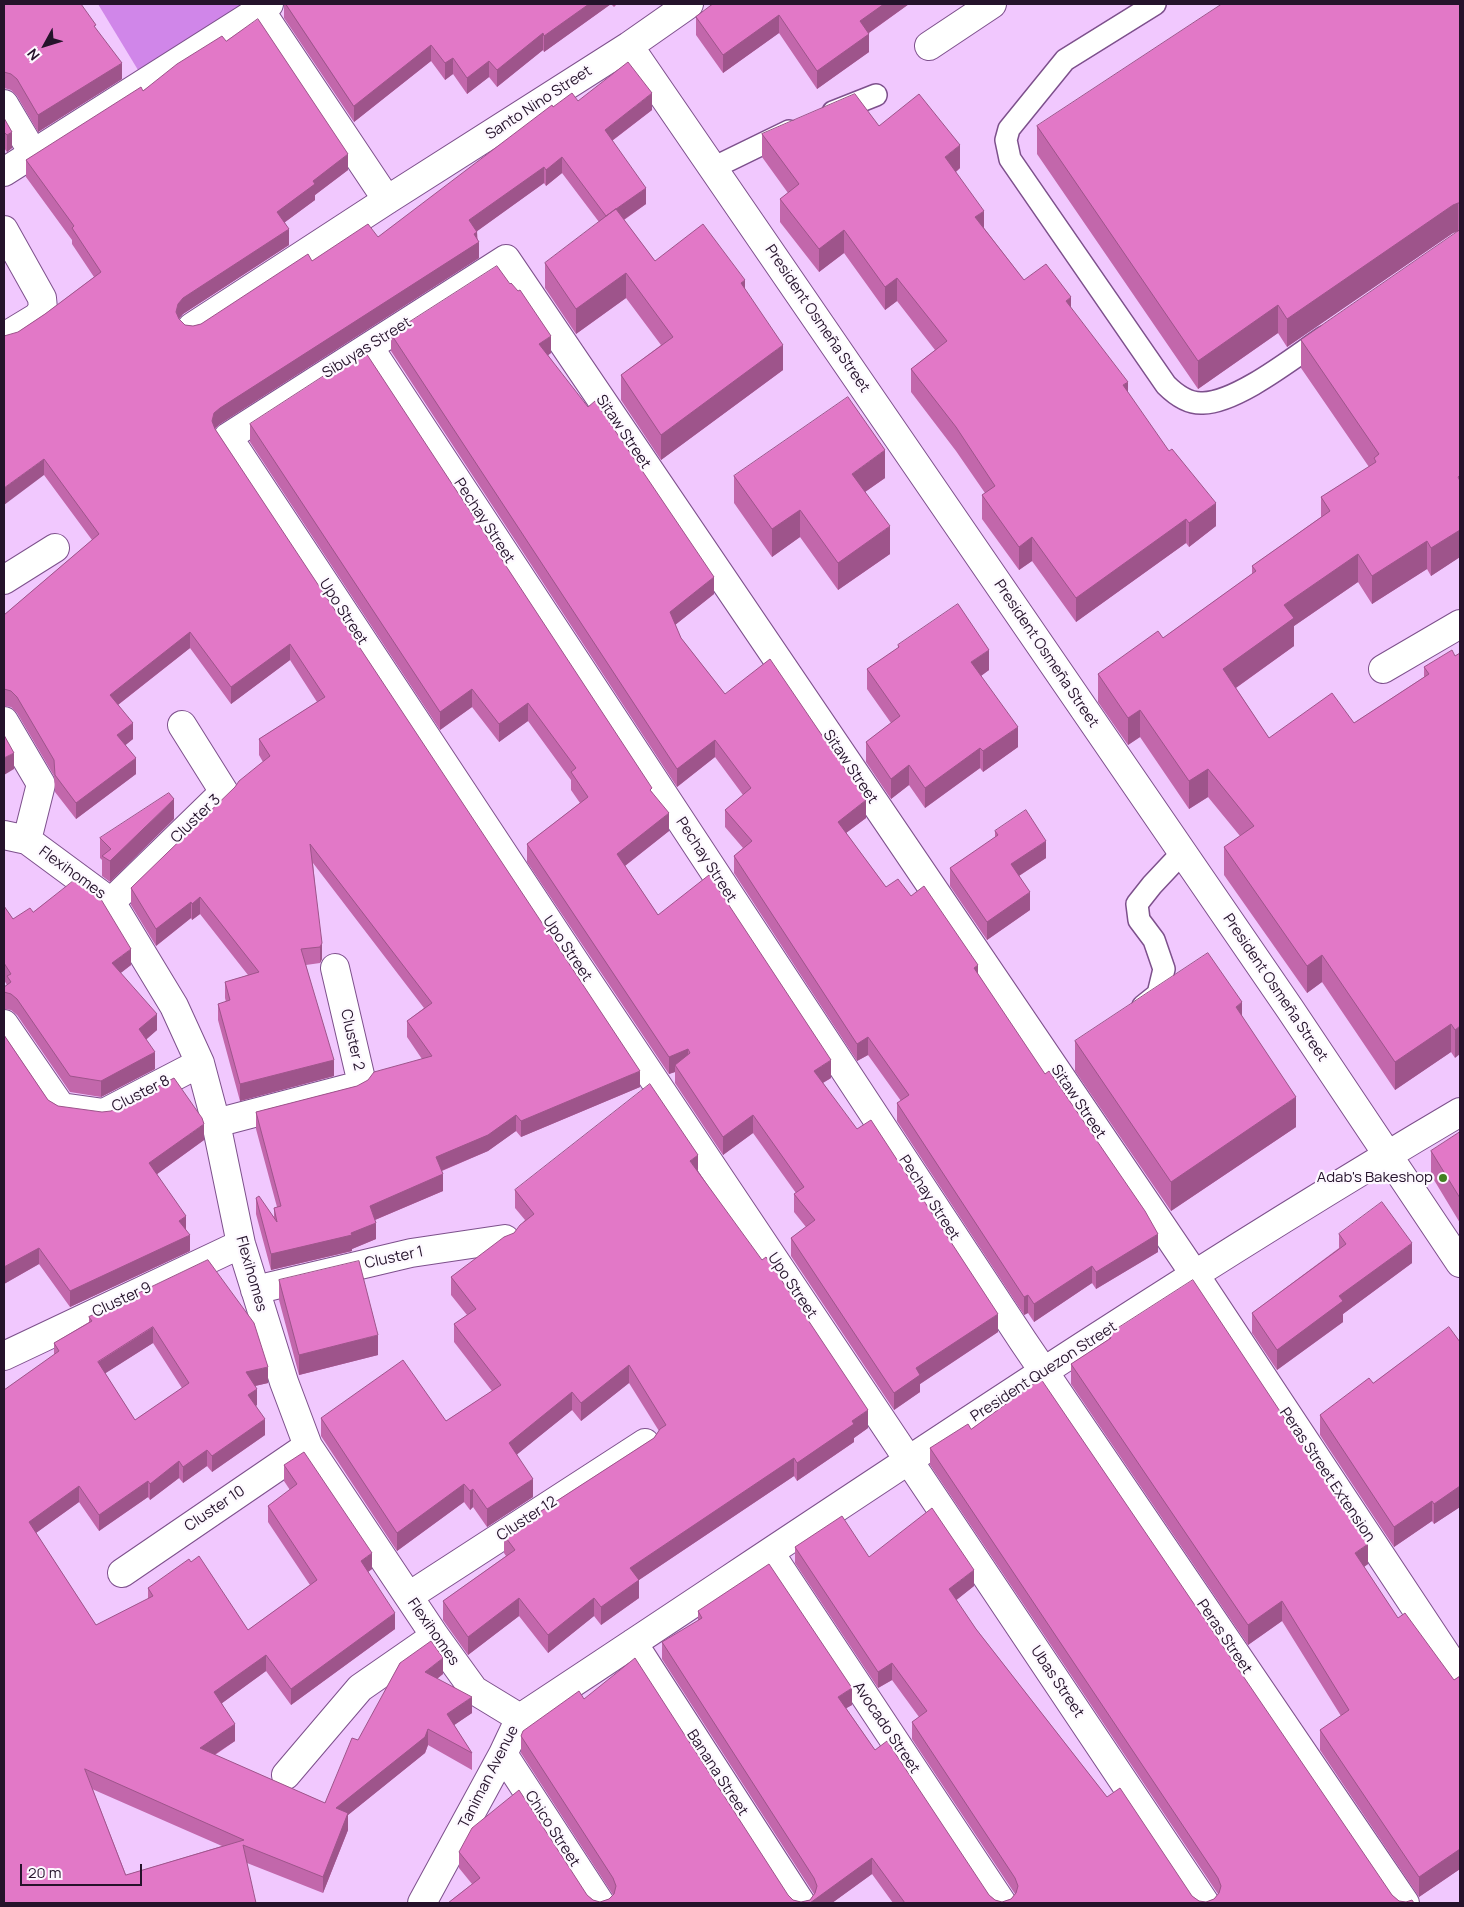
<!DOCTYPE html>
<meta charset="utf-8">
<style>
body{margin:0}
#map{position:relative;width:1464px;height:1907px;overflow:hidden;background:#f1c8fe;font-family:Manrope,sans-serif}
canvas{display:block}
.frame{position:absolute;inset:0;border:5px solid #25132b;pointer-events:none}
.north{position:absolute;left:20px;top:20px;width:50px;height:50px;-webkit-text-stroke:4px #fdf8ff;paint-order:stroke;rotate:231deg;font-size:14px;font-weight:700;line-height:20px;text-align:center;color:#25132b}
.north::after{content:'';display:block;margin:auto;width:18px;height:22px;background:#25132b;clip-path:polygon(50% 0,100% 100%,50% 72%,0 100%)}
.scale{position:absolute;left:20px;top:1864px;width:122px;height:22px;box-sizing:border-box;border:2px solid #25132b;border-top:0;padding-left:6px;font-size:15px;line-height:18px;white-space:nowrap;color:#25132b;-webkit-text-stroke:4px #fdf8ff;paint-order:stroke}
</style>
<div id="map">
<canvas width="1464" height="1907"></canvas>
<div class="frame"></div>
<div class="north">N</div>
<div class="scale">20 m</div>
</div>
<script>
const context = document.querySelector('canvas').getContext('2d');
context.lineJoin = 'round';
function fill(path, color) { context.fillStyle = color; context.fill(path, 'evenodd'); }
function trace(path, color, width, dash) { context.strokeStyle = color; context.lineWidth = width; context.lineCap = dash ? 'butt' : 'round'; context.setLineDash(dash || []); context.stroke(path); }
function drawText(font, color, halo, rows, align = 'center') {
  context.font = font + ' Manrope,sans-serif'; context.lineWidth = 4.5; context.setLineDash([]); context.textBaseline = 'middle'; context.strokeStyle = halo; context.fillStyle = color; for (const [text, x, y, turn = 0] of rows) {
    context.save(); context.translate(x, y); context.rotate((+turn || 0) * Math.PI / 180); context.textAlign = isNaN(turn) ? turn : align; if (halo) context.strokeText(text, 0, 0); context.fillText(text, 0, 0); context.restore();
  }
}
fill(new Path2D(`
 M98 4H242L244 6 138 70Z`), '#d086e9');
const lane = new Path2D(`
 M1155 4 1065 60 1009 129 1006 140 1010 159 1166 385C1176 395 1188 404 1203 403 1238 402 1294 357 1324 337
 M833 112 876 95
 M713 168 789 131
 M1143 1006 1158 994 1164 969 1154 940 1139 920 1137 904 1152 885 1182 853`);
const street = new Path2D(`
 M256 4 387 200
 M629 46 1290 1009 1460 1263
 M929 46 992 4
 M4 104 33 153
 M4 172 269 4
 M4 230 42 298 43 309 37 317 4 337
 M192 327 387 200 629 46 689 4
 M369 347 1023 1341 1405 1903
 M4 580 55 548
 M1383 669 1460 624
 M4 721 41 784 27 840
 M4 835 27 840 111 902 174 1006 200 1063 216 1123 241 1244 284 1382 308 1446 435 1636 474 1690 520 1718
 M111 902 224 792 182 725
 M4 1024 61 1107 104 1113 200 1063
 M216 1123 353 1087 360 1083V1075L335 968
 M255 1290 411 1253 505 1239
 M4 1356 241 1244
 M770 1553 1002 1903
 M122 1573 308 1446
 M409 1596 645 1443
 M633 1643 801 1903
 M503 1754 600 1903
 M286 1775 360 1688 435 1636
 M422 1903 503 1754 520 1718C831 1513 1139 1301 1460 1112
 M1205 1903 579 968 228 437 506 259 1195 1275 1460 1675`);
trace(lane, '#7d508c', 24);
trace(street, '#7d508c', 30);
trace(lane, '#fff', 21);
trace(street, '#fff', 28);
fill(new Path2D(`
 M4 4 96 29 122 79 38 132 17 96 11 90 4 88Z
 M284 4H617L614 7 611 4 544 52 543 50 497 87 489 77 467 94 453 74 445 80 431 61 354 122 284 18Z
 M713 4H909L869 33V52L817 89 779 33 723 73 696 35V17Z
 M1460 4V557L1431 576 1427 569 1372 604 1358 582 1294 626V646L1236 688 1269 738 1354 723 1424 677V667L1455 656V1058L1451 1052 1395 1090 1322 982 1307 993 1224 875V847L1240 836 1208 797 1189 809 1140 737 1128 745 1098 702V674L1163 638 1252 574V566L1321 517V497L1369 467 1301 368V340L1460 231 1453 233 1287 347 1278 333 1198 389 1037 154V126Z
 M226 41 348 170 315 195V200L285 222 289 245 183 314 179 319 185 325 193 326 201 324 312 261 378 237 553 107 578 101 652 110 612 141 646 204 624 220 655 261 745 289 783 370 661 460 621 400V375L661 345 626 298 576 334 545 288V263L599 222 562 173 546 186 544 183 477 231 479 258 220 424 215 429 640 1087 521 1137 516 1131 488 1151 442 1171 443 1191 375 1220 376 1239 352 1249V1251L271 1270 256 1214V1198L274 1217V1208L277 1207 256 1129V1112L357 1086 422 1059 407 1037V1021L424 1008 313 863 322 959 320 963 306 965 334 1076 240 1101 218 1020V1004L226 1002 225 998V982L248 975 200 914 192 920 191 918 156 946 131 905V888L263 762 259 755V739L317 702 290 660 231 704 190 648 118 705 133 739 125 745 136 774 76 819 55 792 54 776 17 713 11 707 4 706V615L92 540 44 475 18 332 45 314 94 277 72 244V240L26 177V160Z
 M4 118 12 148 7 152 4 148Z
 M879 126 960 168 956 172 984 228 1024 280 1071 309 1128 393 1216 526 1189 547 1186 543 1076 622 1032 561 1019 570 982 519V495L985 493 956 451 911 392V369L935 350 897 301 885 310 844 253 819 272 780 222V199L788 193 762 157V134Z
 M510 284 551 353 548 355 714 594 675 625 681 638 725 694 866 818 846 833 886 887 911 896 978 974 1158 1252 1096 1289 1092 1283 1034 1322 1028 1313 1024 1315 897 1121V1103L901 1101 868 1055 857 1061 734 873V856L743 848 725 827V810L743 795 715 757 677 787 391 351V334Z
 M250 424 652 792 669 831 625 866 658 915 831 1078 823 1083 998 1332 920 1384V1392L894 1410 791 1256V1238L806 1227 794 1212V1194L796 1193 753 1133 723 1155 675 1083V1072L669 1074 527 862V844L580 803 571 790V780L528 721 499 742 472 707 440 730 250 442Z
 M734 476 885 478 865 492 890 554 838 590 800 537 772 557 734 503Z
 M898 645 989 670 981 676 1018 747 983 772 980 768 925 808 909 785 891 799 866 762V742L891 723 867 689V669L898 648Z
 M174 819 110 882 102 876V860L100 858V838Z
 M995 831 1046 858 1019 876 1030 910 987 940 950 886V868L995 838Z
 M4 906 13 919 33 912 131 965 120 973 157 1030 146 1039 155 1069 101 1097 70 1092 17 1015 11 1010 4 1009V987L7 985 4 980Z
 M1242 1016 1296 1127 1171 1211 1075 1071V1041Z
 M4 1035 48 1100 58 1106 204 1140 157 1174 186 1230 190 1251 70 1307 39 1264 4 1284Z
 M1460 1132V1223L1431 1175V1151Z
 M698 1171 868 1428 854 1438V1442L797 1481 794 1476 639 1580V1598L601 1625 594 1616 548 1653 519 1616 468 1655 443 1620V1601L506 1556 504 1553V1535L654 1438 659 1431 629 1383 581 1421 572 1410 517 1454 533 1497 487 1527 473 1507 470 1510 464 1502 397 1551 321 1436V1418L446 1421 492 1391 454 1342V1324L467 1315 451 1295V1277L514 1233 525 1220 515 1208V1190Z
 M1339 1234 1412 1263 1343 1314V1322L1277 1370 1252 1333V1313L1339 1248Z
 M208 1260 268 1383 255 1386 257 1405 256 1406 265 1435 212 1472 207 1466 183 1483 179 1478 150 1500 148 1497 99 1531 79 1502 36 1533 96 1625 148 1599V1588L191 1562 248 1630 310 1585 268 1522V1506L290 1490 284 1481V1465L372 1569 368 1572 395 1629 291 1705 266 1671 222 1703 235 1741 215 1755 325 1803 400 1663 443 1674 437 1679 472 1713 454 1725 472 1753V1770L428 1745 425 1753 348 1815V1830L323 1893 247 1863 4 1903V1390L54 1355V1343L89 1322V1317ZM153 1343 182 1388 135 1420 105 1373ZM92 1789 174 1825 222 1846 126 1875Z
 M279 1280 378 1355 299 1375 279 1300Z
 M1109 1334 1368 1564 1364 1567 1398 1618 1454 1680 1460 1676V1869L1419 1897 1320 1750V1730L1341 1716 1282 1621 1248 1645 1071 1384V1364L1109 1339Z
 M1460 1342V1507L1434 1524 1432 1521 1394 1547 1320 1435V1415L1373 1383Z
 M971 1429 1392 1895 1399 1901 1414 1903H893L872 1874 832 1903H448L472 1884 459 1868V1852L587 1895 593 1900 600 1902 609 1899 613 1895 521 1753V1736L584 1699 793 1900 801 1902 810 1900 814 1894 662 1659V1642L698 1621V1611L852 1705 846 1708 875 1750 989 1895 995 1900 1002 1902 1011 1899 1015 1894 912 1739V1722L919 1717 892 1680 878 1688 795 1563V1547L869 1557 974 1586 956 1600 976 1629 1107 1797 1192 1896 1199 1901 1206 1902 1214 1899 1218 1894 930 1465V1448Z`), '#c267ab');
fill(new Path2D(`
 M589 4H611L544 52V36Z
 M884 4H909L860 39V21Z
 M779 15V33L723 73V55Z
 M543 33V50L497 87V70Z
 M869 34V52L817 89V71Z
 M431 45V61L354 122V106Z
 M453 58V74L445 80V63Z
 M489 61V77L467 94V78Z
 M122 63V79L38 132V115Z
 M652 93V110L605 146V130Z
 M12 132V148L7 152V135Z
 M960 145V168L945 181V157Z
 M348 154V170L315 195V200L277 228V212L313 181Z
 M562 157V173L546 186V170Z
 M544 167V183L469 237V220Z
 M646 188V204L606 232V216Z
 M1458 203V231L1453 233 1287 347V319L1453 205Z
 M984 211V235L975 217Z
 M289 229V245L183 314 178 320 176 312 178 304 183 298Z
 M844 230V253L819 272V249Z
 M477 232V243L479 242V258L220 424 214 429 212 421 214 413 220 408Z
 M626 273V298L576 334V309Z
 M897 278V301L885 310V287Z
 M745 280V305L741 283Z
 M1071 297V320L1066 301Z
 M1278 305V333L1198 389V361Z
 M551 336V353L539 362V344Z
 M783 345V370L661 460V435Z
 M1128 382V405L1123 385Z
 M885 450V478L852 501V474Z
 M44 459V475L4 505V488Z
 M1216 503V526L1189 547V523Z
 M800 510V537L772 557V529Z
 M1186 519V543L1076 622V598Z
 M890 526V554L838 590V563Z
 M1460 530V557L1431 576V548Z
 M1032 537V561L1019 570V547Z
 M1427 541V569L1372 604V576Z
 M1358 554V582L1294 626V646L1223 697V669L1284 605Z
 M714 577V594L670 629V612Z
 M190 632V648L110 711V695Z
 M290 644V660L231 704V687Z
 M989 650V670L971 683V662Z
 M472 689V707L440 730V712Z
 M528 703V721L499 742V724Z
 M1140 710V737L1128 745V718Z
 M133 723V739L117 752V735Z
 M1018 727V747L983 772V751Z
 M715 740V757L677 787V769Z
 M980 748V768L925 808V788Z
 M14 753V769L4 775V758Z
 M136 758V774L76 819V803Z
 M909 765V785L891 799V779Z
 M1208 769V797L1189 809V781Z
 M174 799V819L110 882V861Z
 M866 800V818L838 839V822Z
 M669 813V831L617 872V854Z
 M1046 841V858L1011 881V864Z
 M1030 892V910L987 940V922Z
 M200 897V914L192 920V904Z
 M191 902V918L156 946V929Z
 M322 943V959L320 963V947Z
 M131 949V965L112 980V963Z
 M1322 955V982L1307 993V966Z
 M978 965V982L974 968Z
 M1242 1002V1032L1236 1007Z
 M157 1014V1030L139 1046V1029Z
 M1451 1024V1052L1395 1090V1062Z
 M1460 1026V1054L1455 1058V1030Z
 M868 1037V1055L857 1061V1044Z
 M688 1049V1067L675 1065V1072L669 1074V1057Z
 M155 1052V1069L101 1097V1081Z
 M334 1060V1076L240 1101V1084Z
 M831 1060V1078L814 1088V1071Z
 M640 1071V1087L521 1137V1121Z
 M1296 1097V1127L1171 1211V1182Z
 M516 1115V1131L488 1151 436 1173V1157Z
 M753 1115V1133L723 1155V1137Z
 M204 1124V1140L149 1180V1163Z
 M698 1155V1173L690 1161Z
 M443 1174V1191L370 1222V1206Z
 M186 1216V1232L179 1221Z
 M376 1223V1239L352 1249V1251L271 1270V1254L351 1233Z
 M1158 1234V1252L1096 1289V1272Z
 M190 1235V1251L70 1307V1291Z
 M1412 1243V1263L1343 1314V1322L1277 1370V1350L1339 1296Z
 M39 1248V1264L4 1284V1267Z
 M1092 1266V1283L1034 1322V1304Z
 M1028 1295V1313L1024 1315V1297Z
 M998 1314V1332L920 1384V1392L894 1410V1393L916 1368Z
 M153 1327V1343L98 1378V1362Z
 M378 1335V1355L299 1375V1355Z
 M629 1365V1383L581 1421V1403Z
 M268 1367V1383L246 1388V1372Z
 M257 1389V1405L248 1411V1395Z
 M572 1392V1410L509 1461V1443Z
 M868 1410V1428L854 1438V1442L797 1481V1463L852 1421Z
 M265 1419V1435L212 1472V1456Z
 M207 1450V1466L183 1483V1467Z
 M794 1458V1476L630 1586V1568Z
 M179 1461V1478L150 1500V1484Z
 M533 1479V1497L487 1527V1509Z
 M148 1481V1497L99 1531V1515Z
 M464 1484V1502L397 1551V1533Z
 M79 1486V1502L29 1538V1522Z
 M1460 1486V1507L1434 1524V1504Z
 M473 1489V1507L470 1510V1491Z
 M1432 1501V1521L1394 1547V1527Z
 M1368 1544V1564L1355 1573V1553Z
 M372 1553V1569L361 1577V1561Z
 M974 1570V1586L949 1606V1589Z
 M639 1580V1598L601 1625V1607Z
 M519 1598V1616L468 1655V1637Z
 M594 1598V1616L548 1653V1635Z
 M1282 1601V1621L1248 1645V1625Z
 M395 1613V1629L291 1705V1689Z
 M266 1655V1671L214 1709V1692Z
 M443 1658V1674L425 1688V1672Z
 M892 1663V1680L878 1688V1672Z
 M852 1688V1705L838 1713V1697Z
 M472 1697V1713L447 1730V1714Z
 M235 1724V1741L200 1764V1748Z
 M428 1729V1745L425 1753 348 1815V1830L323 1893V1877L336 1808Z
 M1460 1849V1869L1419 1897V1877Z
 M872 1858V1874L832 1903H810Z`), '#9e548b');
const building = new Path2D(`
 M4 4H81L96 25 94 26 122 63 38 115 17 79 11 74 4 72Z
 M286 4H589L544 36 543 33 497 70 489 61 467 78 453 58 445 63 431 45 354 106Z
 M713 4H884L860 21 869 34 817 71 779 15 723 55 696 17Z
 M1222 4H1460V203H1458L1453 205 1287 319 1278 305 1198 361 1037 126Z
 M258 19 348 154 313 181 315 184 277 212 289 229 183 298 178 304 176 312 179 319 185 325 193 326 201 324 308 254 312 261 368 224 378 237 552 105 553 107 572 93 578 101 628 62 652 93 605 130 646 188 606 216 562 157 546 170 544 167 469 220 477 232 474 234 479 242 220 408 214 413 212 421 215 429 640 1071 521 1121 516 1115 488 1135 436 1157 443 1174 370 1206 376 1223 351 1233 352 1235 271 1254 256 1198 259 1196 277 1222 274 1208 281 1206 256 1112 357 1086 368 1080 374 1072 432 1056 407 1021 432 1003 310 844 322 943 320 947 301 949 334 1060 240 1084 218 1004 230 1000 225 982 259 972 200 897 192 904 191 902 156 929 131 888 235 787 239 781 270 756 259 739 325 697 290 644 231 687 190 632 110 695 133 723 117 735 136 758 76 803 55 775 54 760 17 697 11 691 4 689V615L99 534 44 459 4 488V336L18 332 45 314 101 272 72 228 74 226 26 160 141 87 143 91 177 64 222 36 226 41Z
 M855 94 879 126 919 94 960 145 945 157 984 211 975 217 1024 280 1046 264 1071 297 1066 301 1128 382 1123 385 1169 451 1172 449 1216 503 1189 523 1186 519 1076 598 1032 537 1019 547 982 495 995 486 956 427 911 369 947 341 897 278 885 287 844 230 819 249 780 199 799 184 762 134Z
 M4 118 12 132 7 135 4 132Z
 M616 209 655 261 703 224 745 280 741 283 783 345 661 435 621 375 673 337 626 273 576 309 545 263Z
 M1460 230V475L1458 477 1460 481V530L1431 548 1427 541 1372 576 1358 554 1284 605 1294 618 1223 669 1269 738 1332 693 1354 723 1429 674 1424 667 1452 650 1455 656 1460 653V1026L1455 1030 1451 1024 1395 1062 1322 955 1307 966 1224 847 1254 826 1208 769 1189 781 1140 710 1128 718 1098 674 1158 631 1163 638 1256 571 1252 566 1330 511 1321 497 1376 462 1374 458 1379 454 1301 340Z
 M497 266 510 284 511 283 518 291 520 290 551 336 539 344 588 407 595 401 714 577 670 612 681 638 725 694 770 659 866 800 838 822 886 887 898 879 911 896 924 886 978 965 974 968 1045 1074 1049 1071 1145 1211 1158 1234 1096 1272 1092 1266 1034 1304 1028 1295 1024 1297 897 1103 909 1095 868 1037 857 1044 734 856 752 841 725 810 751 788 715 740 677 769 391 334Z
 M364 350 652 788 650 790 669 813 617 854 658 915 709 875 831 1060 814 1071 857 1129 871 1120 998 1314 916 1368 920 1375 894 1393 791 1238 815 1220 794 1194 804 1187 753 1115 723 1137 675 1065 690 1053 688 1049 669 1057 527 844 588 797 571 772 576 768 528 703 499 724 472 689 440 712 250 424Z
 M848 397 885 450 852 474 890 526 838 563 800 510 772 529 734 476Z
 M958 604 989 650 971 662 1018 727 983 751 980 748 925 788 909 765 891 779 866 742 900 716 867 669 899 647 898 645Z
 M4 735 14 753 4 758Z
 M169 793 174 799 110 861 102 856 111 849 100 838Z
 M1026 810 1046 841 1011 864 1030 892 987 922 950 868 998 835 995 831Z
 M76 879 99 896 131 949 112 963 157 1014 139 1029 155 1052 101 1081 70 1076 17 999 11 994 4 992V987L11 982 7 976 11 974 4 963V906L13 919 30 908 33 912Z
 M1208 953 1242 1002 1236 1007 1296 1097 1171 1182 1075 1041Z
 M4 1035 48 1100 58 1106 102 1112 111 1111 174 1078 202 1118 204 1124 149 1163 186 1216 179 1221 190 1235 70 1291 39 1248 4 1267Z
 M650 1084 698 1155 690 1161 762 1260 766 1257 868 1410 852 1421 854 1424 797 1463 794 1458 630 1568 639 1580 601 1607 594 1598 548 1635 519 1598 468 1637 443 1601 515 1550 504 1535 654 1438 660 1429 666 1425 629 1365 581 1403 572 1392 509 1443 533 1479 487 1509 473 1489 470 1491 464 1484 397 1533 321 1418 403 1360 446 1421 501 1385 454 1324 476 1309 451 1277 504 1237 514 1233 520 1225 534 1214 515 1190Z
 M1460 1132V1198L1431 1151Z
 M1382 1202 1412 1243 1339 1296 1343 1301 1277 1350 1252 1313 1346 1244 1339 1234Z
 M208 1260 254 1323 268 1367 246 1372 257 1389 248 1395 265 1419 212 1456 207 1450 183 1467 179 1461 150 1484 148 1481 99 1515 79 1486 29 1522 96 1625 153 1596 148 1588 189 1559 191 1562 199 1556 248 1630 317 1580 268 1506 297 1484 284 1465 304 1452 372 1553 361 1561 395 1613 291 1689 266 1655 214 1692 235 1724 200 1748 325 1803 352 1738 358 1740 400 1663 431 1641 443 1658 425 1672 472 1697 447 1714 472 1753 428 1729 425 1737 336 1808 348 1813 323 1877 243 1845 256 1903H4V1390L59 1351 54 1343 92 1321 89 1317ZM153 1327 189 1383 135 1420 98 1362ZM85 1769 244 1840 126 1875Z
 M359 1261 378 1335 299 1355 279 1280Z
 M1193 1280 1368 1544 1355 1553 1398 1618 1405 1613 1454 1680 1460 1676V1849L1419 1877 1320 1730 1349 1710 1282 1601 1248 1625 1071 1364 1111 1338 1109 1334Z
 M1449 1327 1460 1342V1486L1434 1504 1432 1501 1394 1527 1320 1415 1369 1378 1373 1383Z
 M1041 1379 1392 1895 1399 1901 1406 1902 1412 1900 1414 1903H905L872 1858 810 1903H448L480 1878 459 1852 472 1828 519 1790 587 1895 593 1900 600 1902 609 1899 614 1894 616 1886 613 1878 521 1736 523 1731 579 1691 584 1699 635 1658 788 1895 793 1900 801 1902 810 1900 815 1893 817 1886 814 1878 662 1642 702 1618 698 1611 769 1564 852 1688 838 1697 875 1750 887 1741 989 1895 995 1900 1002 1902 1011 1899 1016 1893 1018 1886 1015 1878 912 1722 927 1711 892 1663 878 1672 795 1547 842 1516 869 1557 932 1508 974 1570 949 1589 976 1629 1107 1797 1120 1788 1192 1896 1199 1901 1206 1902 1214 1899 1219 1893 1221 1886 1218 1878 930 1448 968 1424 971 1429Z`);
fill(building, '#e278c7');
trace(building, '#9e548b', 1);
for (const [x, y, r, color] of [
 [1443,1178,5,"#418121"]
]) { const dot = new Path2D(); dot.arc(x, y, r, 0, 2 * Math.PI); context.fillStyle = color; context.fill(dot); trace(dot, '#fdf8ff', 2); }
drawText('15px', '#25132b', '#fdf8ff', [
 ["Santo Nino Street",539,103,-33],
 ["President Osmeña Street",817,319,56],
 ["Sibuyas Street",367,348,-32],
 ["Sitaw Street",623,432,56],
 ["Pechay Street",484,521,57],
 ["Upo Street",343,612,57],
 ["President Osmeña Street",1046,654,56],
 ["Sitaw Street",850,767,56],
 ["Cluster 3",196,819,-44],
 ["Pechay Street",706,860,57],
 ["Flexihomes",72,873,36],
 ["Upo Street",567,949,56],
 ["President Osmeña Street",1275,988,56],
 ["Cluster 2",352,1040,77],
 ["Cluster 8",141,1094,-27],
 ["Sitaw Street",1078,1102,56],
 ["Pechay Street",929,1198,57],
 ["Cluster 1",394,1258,-12],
 ["Flexihomes",251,1274,74],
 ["Upo Street",792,1286,56],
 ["Cluster 9",122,1300,-25],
 ["President Quezon Street",1044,1372,-33],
 ["Peras Street Extension",1327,1475,56],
 ["Cluster 10",215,1509,-34],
 ["Cluster 12",527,1519,-33],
 ["Flexihomes",433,1632,55],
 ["Peras Street",1224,1637,56],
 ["Ubas Street",1057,1682,56],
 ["Avocado Street",886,1728,56],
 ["Banana Street",717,1773,57],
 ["Taniman Avenue",489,1777,-63],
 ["Chico Street",552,1829,57]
]);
drawText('15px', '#25132b', '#fdf8ff', [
 ["Adab's Bakeshop",1433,1178]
], 'right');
</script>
